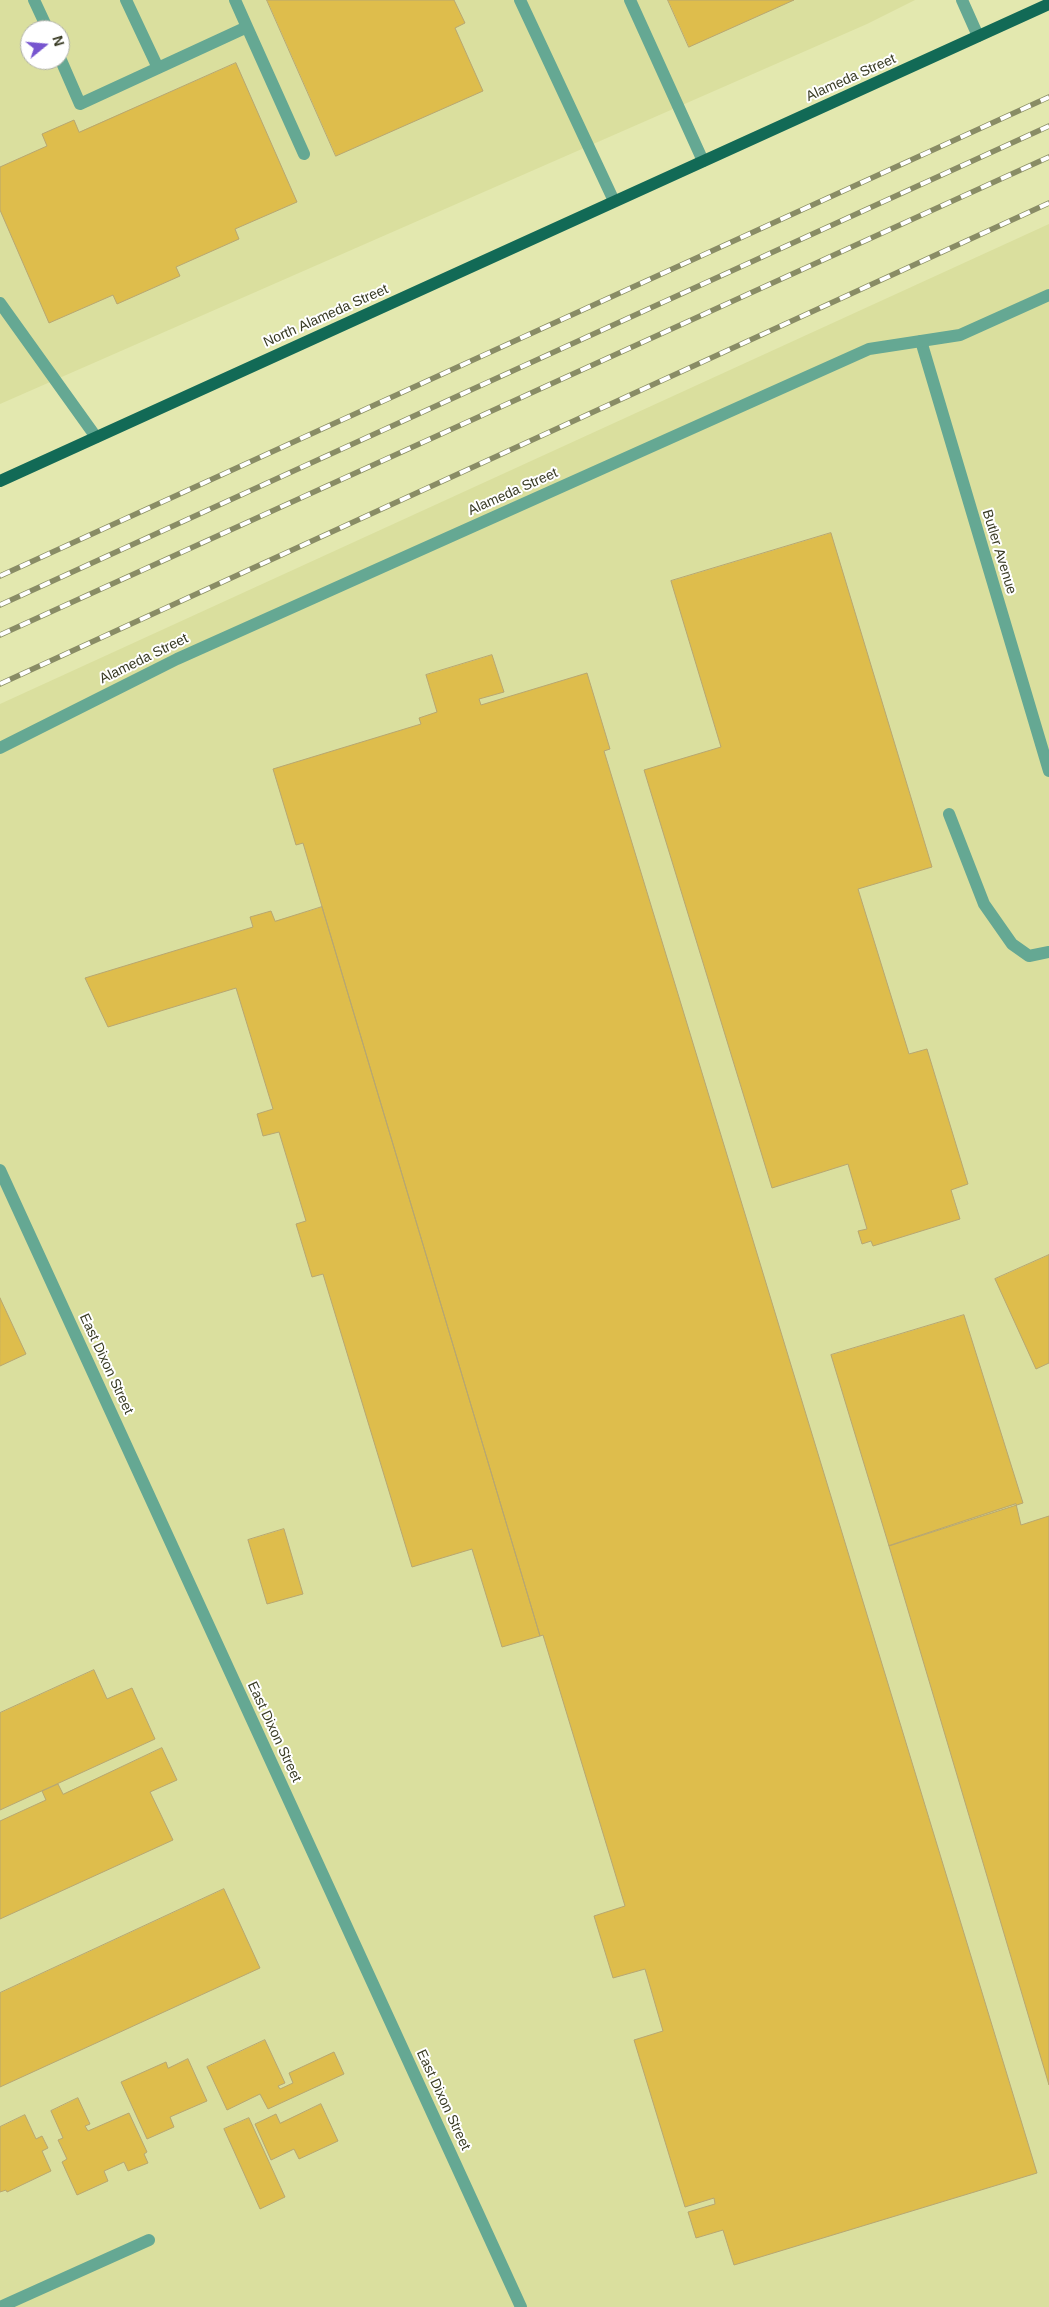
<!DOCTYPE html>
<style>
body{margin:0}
#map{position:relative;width:1049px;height:2307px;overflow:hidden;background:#e3e8af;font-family:Helvetica,sans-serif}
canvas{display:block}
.north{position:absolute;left:20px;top:20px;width:50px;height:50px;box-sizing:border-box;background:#fff;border:1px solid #afb0a7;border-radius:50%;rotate:73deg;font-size:14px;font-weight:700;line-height:20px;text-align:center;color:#383a23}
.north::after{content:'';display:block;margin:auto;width:18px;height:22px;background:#7755cf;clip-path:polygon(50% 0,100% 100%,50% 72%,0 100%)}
</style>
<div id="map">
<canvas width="1049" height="2307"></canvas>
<div class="north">N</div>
</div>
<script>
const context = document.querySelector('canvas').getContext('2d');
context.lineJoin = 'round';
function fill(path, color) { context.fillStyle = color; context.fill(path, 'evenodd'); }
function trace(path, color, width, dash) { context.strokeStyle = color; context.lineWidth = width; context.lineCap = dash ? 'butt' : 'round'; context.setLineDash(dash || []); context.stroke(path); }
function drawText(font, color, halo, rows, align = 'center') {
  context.font = font + ' Helvetica,sans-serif'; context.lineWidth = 4; context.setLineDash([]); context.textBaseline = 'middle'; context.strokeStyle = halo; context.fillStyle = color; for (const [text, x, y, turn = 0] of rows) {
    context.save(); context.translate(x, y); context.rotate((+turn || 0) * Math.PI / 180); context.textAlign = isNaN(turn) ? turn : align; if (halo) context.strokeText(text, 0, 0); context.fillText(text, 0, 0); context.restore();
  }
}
fill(new Path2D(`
 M0 0H915L867 24 0 404ZM30 30H60V60H30Z
 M1049 224V2307H0V704Z`), '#dadf9e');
const building = new Path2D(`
 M267 0H454L465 23 455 28 483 91 336 156Z
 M668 0H794L689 47Z
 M236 63 297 202 235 229 239 239 176 267 180 276 117 304 113 295 49 323 0 210V167L47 146 42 134 74 120 79 132Z
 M831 533 932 867 858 889 909 1054 927 1049 968 1184 951 1190 960 1219 873 1246 871 1241 862 1244 858 1231 867 1229 848 1164 772 1188 644 770 721 747 671 581Z
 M492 655 504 692 479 699 481 705 587 673 610 749 604 751 1037 2173 734 2265 723 2230 696 2238 688 2212 715 2204 714 2198 685 2207 634 2040 663 2031 645 1969 613 1978 594 1916 625 1906 543 1635 540 1636 303 843 296 845 273 769 421 724 419 718 437 712 426 675Z
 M322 907 540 1636 502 1647 472 1549 412 1567 323 1274 312 1277 296 1224 306 1221 279 1132 263 1136 257 1114 273 1109 236 988 108 1027 85 978 253 927 250 917 271 911 275 921Z
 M1049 1255V1363L1036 1369 995 1279Z
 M0 1298 26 1354 0 1366Z
 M964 1315 1023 1503 889 1546 831 1355Z
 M1016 1504 1021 1525 1049 1516V2085L889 1546Z
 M284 1529 303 1594 267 1604 248 1540Z
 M94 1670 107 1699 132 1688 155 1739 0 1810V1713Z
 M162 1748 177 1780 150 1792 173 1840 0 1919V1821L46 1800 42 1791 58 1784 63 1794Z
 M224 1889 260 1968 0 2087V1993Z
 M265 2040 285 2083 278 2086 280 2089 293 2083 289 2073 334 2052 344 2074 268 2109 260 2094 227 2110 207 2067Z
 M188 2059 207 2101 170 2117 174 2127 147 2139 121 2082 166 2062 168 2068Z
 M78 2098 90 2124 85 2126 88 2131 129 2113 147 2152 144 2154 148 2163 128 2171 124 2162 104 2171 108 2181 77 2195 62 2162 67 2159 58 2140 63 2138 51 2111Z
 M321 2104 338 2141 299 2159 294 2149 271 2160 255 2124 276 2114 280 2123Z
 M25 2115 36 2139 42 2136 48 2148 42 2151 51 2171 7 2192 6 2190 0 2192V2127Z
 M249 2118 285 2197 260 2209 224 2129Z`);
fill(building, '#debd4c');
trace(building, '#b8a771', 1);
trace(new Path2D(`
 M34 0 48 30
 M126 0 158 68
 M520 0 614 201
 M630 0 703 161
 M247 27 304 154
 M60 58 80 104 247 27 235 0
 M0 303 96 437
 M949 814 984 904 1012 944 1029 956 1049 952
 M0 2307 149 2240`), '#65a893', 12);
trace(new Path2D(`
 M962 0 978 36
 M921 341 1049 771
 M0 1170 521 2307`), '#65a893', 12);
trace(new Path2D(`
 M0 748 177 659 869 349 960 335 1049 295`), '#65a893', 12);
trace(new Path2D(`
 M0 481 1049 4`), '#126a56', 12);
const rail = new Path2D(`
 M0 576 1049 97
 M0 605 1049 126
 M0 635 1049 157
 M0 684 1049 203`);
trace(rail, '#898c65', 5.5);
trace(rail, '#fff', 4, [11]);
drawText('14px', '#383a23', '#fff', [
 ["Alameda Street",851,78,-24],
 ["North Alameda Street",326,316,-24],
 ["Alameda Street",513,492,-24],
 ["Butler Avenue",999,552,73],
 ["Alameda Street",144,659,-26],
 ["East Dixon Street",106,1364,65],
 ["East Dixon Street",274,1732,65],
 ["East Dixon Street",443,2100,65]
]);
</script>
